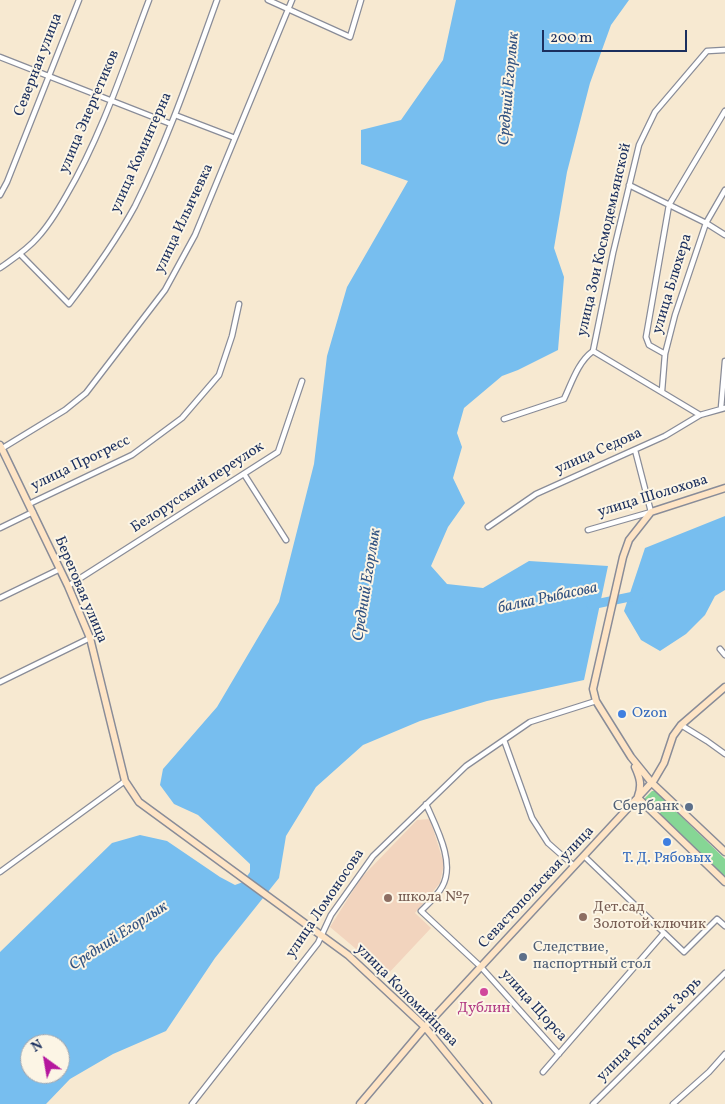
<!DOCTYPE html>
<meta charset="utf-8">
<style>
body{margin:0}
#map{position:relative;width:725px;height:1104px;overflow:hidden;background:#f7e9d1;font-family:Vollkorn,serif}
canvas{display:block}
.north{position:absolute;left:20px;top:1034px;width:50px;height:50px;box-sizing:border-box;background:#fcf5e5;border:1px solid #a2a6af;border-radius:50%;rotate:328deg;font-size:14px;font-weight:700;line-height:20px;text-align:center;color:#1b2f5e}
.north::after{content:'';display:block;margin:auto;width:18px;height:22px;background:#b5179e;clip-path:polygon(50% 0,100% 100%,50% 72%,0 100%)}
.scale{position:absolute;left:542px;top:30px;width:145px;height:22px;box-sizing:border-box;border:2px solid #1b2f5e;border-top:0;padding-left:6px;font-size:15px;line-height:18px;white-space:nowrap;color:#1b2f5e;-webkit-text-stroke:4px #fcf5e5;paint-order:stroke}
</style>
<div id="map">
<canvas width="725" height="1104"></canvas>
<div class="north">N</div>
<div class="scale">200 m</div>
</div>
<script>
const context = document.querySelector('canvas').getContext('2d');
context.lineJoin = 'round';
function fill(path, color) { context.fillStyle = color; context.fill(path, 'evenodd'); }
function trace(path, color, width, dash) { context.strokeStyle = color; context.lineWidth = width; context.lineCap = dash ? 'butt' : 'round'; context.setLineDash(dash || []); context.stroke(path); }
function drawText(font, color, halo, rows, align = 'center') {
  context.font = font + ' Vollkorn,serif'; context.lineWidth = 4; context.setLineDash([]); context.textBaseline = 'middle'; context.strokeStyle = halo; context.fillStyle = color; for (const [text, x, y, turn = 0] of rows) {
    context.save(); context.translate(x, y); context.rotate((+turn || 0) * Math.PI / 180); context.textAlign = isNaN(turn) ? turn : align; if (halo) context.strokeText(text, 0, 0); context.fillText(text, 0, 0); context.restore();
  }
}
fill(new Path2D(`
 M430 819 444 864 440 883 415 913 431 928 387 975 330 927 361 878 417 820Z`), '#f2d4be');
fill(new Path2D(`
 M652 791H655L725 859V878L645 801V798Z`), '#86d695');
fill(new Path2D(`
 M456 0H629L611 25 590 83 567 172 554 248 564 277 558 350 518 370 502 376 464 408 457 433 462 447 453 478 465 503 448 527 431 566 447 584 483 588 529 561 608 566 584 680 487 701 420 721 363 745 316 787 286 836 279 878 215 958 166 1031 113 1054 70 1079 46 1104H0V952L112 843 140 835 167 841 220 877 235 885 243 882 250 872V864L198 815 174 804 160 785 163 769 217 707 279 602 314 464 327 356 347 287 408 181 361 164V130L401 120 443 60ZM30 1044H60V1074H30Z
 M725 516V590L715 596 705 615 686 634 660 651 641 640 624 611 645 548Z`), '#77beef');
trace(new Path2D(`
 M591 605 639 595`), '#77beef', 9);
const street = new Path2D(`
 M268 0 350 37 361 0
 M0 57 171 124
 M175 115 235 138
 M629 185 706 223 725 235
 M0 195 7 182 79 0
 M21 255 69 304C93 273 116 241 135 206 168 140 192 69 217 0
 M0 268C14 258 27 250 38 237 49 225 58 210 66 196 102 135 124 66 149 0
 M665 354 649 345 646 337 669 205 725 111
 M662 391 665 354 675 315 706 223 725 190
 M721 408 725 361
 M700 415 593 351 613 253 639 145 655 112 707 51 725 50
 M504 419 564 399C572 382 578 362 593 351
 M1 449 65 410 86 393 165 290 195 235 292 0
 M244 474 286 540
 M29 504 132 455 182 418 219 375 232 336 239 304
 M488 527 536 494 665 436 700 415 725 408
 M0 528 33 512
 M588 530 651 512 635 450
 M68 586 278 452 302 381
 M0 598 60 569
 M720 649 725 655
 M0 682 90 638
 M681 725 707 741 725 754
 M504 740 532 818 548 843 574 866
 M426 804C436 827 456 863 442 887 437 896 428 904 421 911L481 967 559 1054
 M584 856 684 952 717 919 725 926
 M0 872 125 781
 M543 1072 664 933
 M192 1104 318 943 331 915 373 856 466 766 530 722 596 701
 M593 1104 725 973
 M673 1104 709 1072 725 1054`);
const secondary = new Path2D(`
 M0 445 68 586 90 638 125 781 139 802 348 955 425 1027 488 1104
 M725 488 651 512 629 540 623 557 593 689 596 701 631 757 652 783 725 852
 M635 767C640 778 642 785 638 796
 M638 798 725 882
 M360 1104 425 1027 654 780 664 763 673 736 681 725 725 687`);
trace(street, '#898c98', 7);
trace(secondary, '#898c98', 9);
trace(street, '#fff', 4.5);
trace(secondary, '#fee4c5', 6);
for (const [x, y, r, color] of [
 [622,714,5,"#3f7fe0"],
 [689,807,5,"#5c6f8a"],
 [667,842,5,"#3f7fe0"],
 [388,898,5,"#8d6e63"],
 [583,917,5,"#8d6e63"],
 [523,957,5,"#5c6f8a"],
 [484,992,5,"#d1479c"]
]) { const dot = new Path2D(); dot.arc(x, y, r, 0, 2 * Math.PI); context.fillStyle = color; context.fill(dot); trace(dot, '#fcf5e5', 2); }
drawText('15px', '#1b2f5e', '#fcf5e5', [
 ["Северная улица",39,65,-69],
 ["улица Энергетиков",90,112,-67],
 ["улица Коминтерна",142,153,-66],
 ["улица Ильичевка",185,219,-65],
 ["улица Зои Космодемьянской",605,240,-77],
 ["улица Блюхера",673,284,-73],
 ["улица Седова",599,452,-24],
 ["улица Прогресс",81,464,-26],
 ["Белорусский переулок",198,488,-33],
 ["улица Шолохова",653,497,-17],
 ["Береговая улица",80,590,67],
 ["Севастопольская улица",537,888,-47],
 ["улица Ломоносова",326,904,-56],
 ["улица Коломийцева",406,996,45],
 ["улица Щорса",533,1006,48],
 ["улица Красных Зорь",650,1030,-45]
]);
drawText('15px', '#366cbe', '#fcf5e5', [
 ["Ozon",632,714],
 ["Т. Д. Рябовых",667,859,"center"]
], 'left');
drawText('15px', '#4e5e75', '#fcf5e5', [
 ["Сбербанк",679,807],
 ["Следствие,",533,948,"left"],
 ["паспортный стол",533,965,"left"]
], 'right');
drawText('15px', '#785e54', '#fcf5e5', [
 ["школа №7",398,898],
 ["Дет.сад",593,908],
 ["Золотой ключик",593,925]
], 'left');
drawText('15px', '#b23c85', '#fcf5e5', [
 ["Дублин",484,1009]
]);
drawText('italic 16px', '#325382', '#fcf5e5', [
 ["Средний Егорлык",510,89,-85],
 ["Средний Егорлык",368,585,-81],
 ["балка Рыбасова",548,599,-12],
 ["Средний Егорлык",119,937,-33]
]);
</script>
